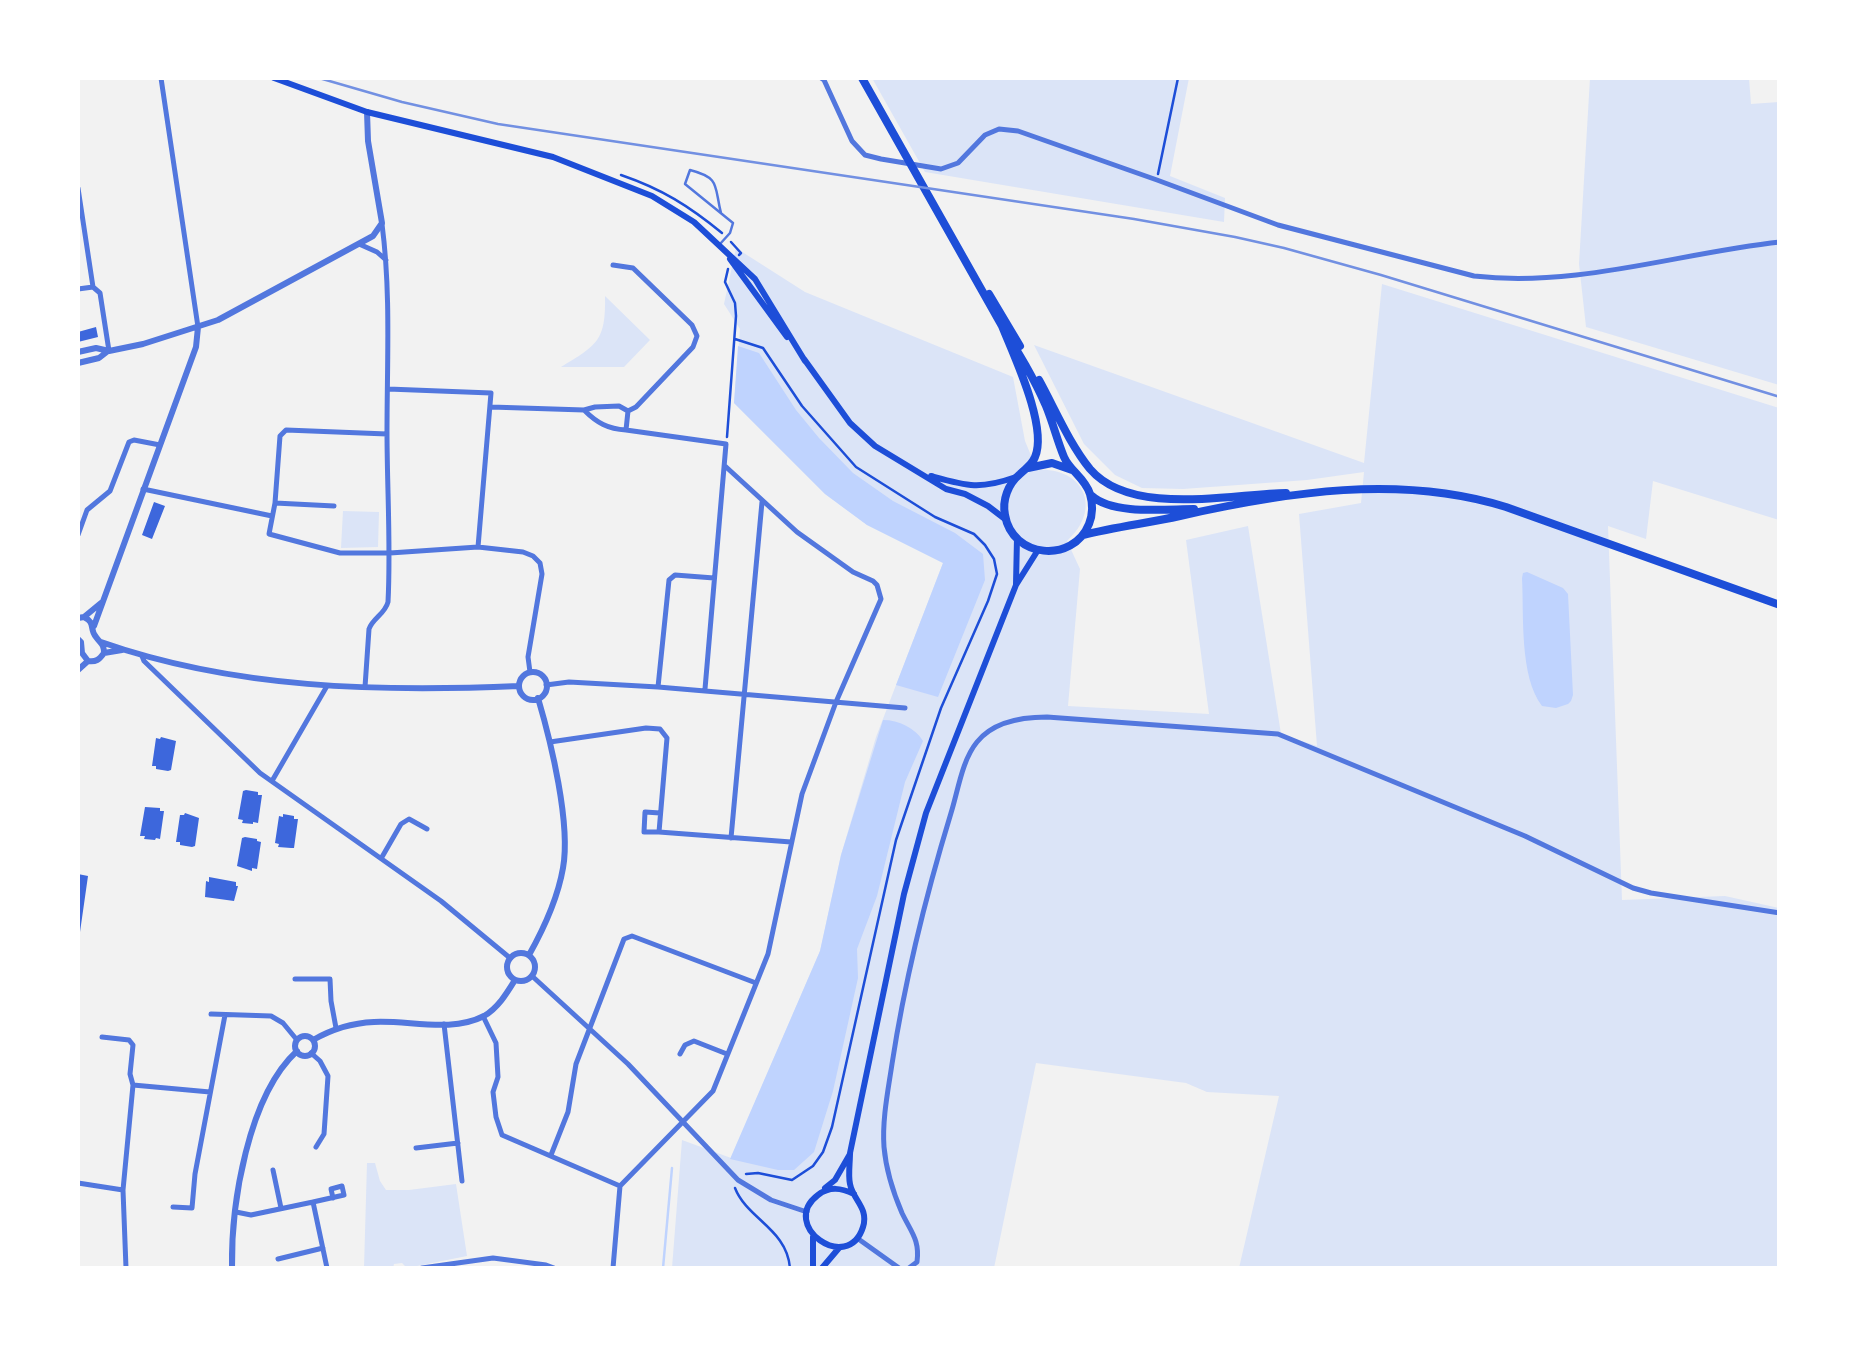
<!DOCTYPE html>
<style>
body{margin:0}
#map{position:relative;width:1857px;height:1346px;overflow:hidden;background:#f2f2f2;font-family:Roboto,sans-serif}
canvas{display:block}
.frame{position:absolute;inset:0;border:80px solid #fff;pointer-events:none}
</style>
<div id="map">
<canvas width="1857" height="1346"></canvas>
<div class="frame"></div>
</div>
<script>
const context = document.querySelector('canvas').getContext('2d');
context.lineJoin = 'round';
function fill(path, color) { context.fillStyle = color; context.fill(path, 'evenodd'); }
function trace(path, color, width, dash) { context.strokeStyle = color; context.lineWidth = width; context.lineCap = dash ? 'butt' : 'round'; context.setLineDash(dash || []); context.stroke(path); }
fill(new Path2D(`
 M872 78H1189L1170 176 1225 198 1224 222 925 172Z
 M1590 78H1749L1751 104 1779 102V385L1586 327 1579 264Z
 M736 248 805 292 1013 377 1025 441 1037 470C1084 467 1103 509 1067 541L1080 569 1068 706 1209 714 1186 540 1248 526 1281 734 1317 746 1299 514 1361 503 1364 472 1307 480 1183 489 1142 488 1115 475 1084 444 1034 345 1364 463 1382 284 1779 408V520L1653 481 1646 539 1608 526 1622 900 1725 896 1779 908V1268H1239L1279 1096 1207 1092 1186 1083 1036 1063 994 1268H672L682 1140 731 1158 820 951 841 855 876 737 943 563 867 525 825 494 734 403 740 329 724 304Z
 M605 296 650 340 624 367H561C597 345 606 341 605 296Z
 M343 511 379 512 378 547 341 548Z
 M367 1163H375L380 1181 386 1190H409L456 1184 467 1256 407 1268 402 1263 394 1264 393 1268H364Z`), '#dbe4f7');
fill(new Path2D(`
 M738 346 759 353 796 410 819 438 853 473 893 501 955 533 983 554 985 580 938 697 896 685 943 563 867 525 825 494 734 403Z
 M1527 572 1563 588 1568 594 1573 695 1571 701 1568 704 1556 708 1542 706C1519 676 1524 614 1522 578L1523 573Z
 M883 720C899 720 915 728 923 741L905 782 877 896 857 949 858 978 833 1091 814 1152 794 1170H778L730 1159 820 951 841 855Z`), '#bfd3fe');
trace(new Path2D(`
 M663 1268 672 1168`), '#bfd3fe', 2.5);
fill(new Path2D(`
 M96 327 98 337 78 342V332Z
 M154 502 165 506 152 539 142 535Z
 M161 737 176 741 171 770 168 771 156 769V766H152L156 738 160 739Z
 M246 790 258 792V795H262L258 823 253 822V824L242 823 243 820 238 819 243 791Z
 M145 807 160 808V811H164L160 839 156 838 155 840 144 839 145 836H140Z
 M185 813 199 818 195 846 192 847 180 845V842H176L180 815H184Z
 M283 814 294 816V819H298L294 848H291L278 847 279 844 275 843 279 816 283 817Z
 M245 837 257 839V841L261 842 257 869 252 868V871L237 866 242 838Z
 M78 874 88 876 80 932H78Z
 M209 877 236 882V886H238L234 901 205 897 206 881 209 882Z`), '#3d67dc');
trace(new Path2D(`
 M1158 174 1178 78
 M621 175C662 189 689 206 722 233
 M731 242 741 253 739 255
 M735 339 763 348 802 406 856 467 935 517 974 534 985 545 994 559 997 574 988 601 941 708 896 840 832 1127 823 1152 813 1166 792 1180 758 1173 746 1174
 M727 437 736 316 735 303 725 282 728 269
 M735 1188C747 1219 787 1229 790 1268`), '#1d4ed8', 2.5);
trace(new Path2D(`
 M720 244 730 233 733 223 685 184 690 170C721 178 714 186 721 213`), '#5277de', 2.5);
trace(new Path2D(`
 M161 78 198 327
 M821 78 824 80 852 141 865 155 881 159 941 169 958 163 985 135 999 129 1018 131 1157 180 1278 225 1474 276C1578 288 1678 253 1780 242
 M78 188 93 287 100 293 109 351
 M359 244 377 252 386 260
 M613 265 633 268 692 325 697 336 693 347 636 407 628 411
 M78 289 93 287
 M388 389 491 393 478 547
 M619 406 628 411 626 430C608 429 597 423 584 410L595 407Z
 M491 407 584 410
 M626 430 726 444 705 689
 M387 434 286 430 280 436 275 503 269 534 340 553H390L478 547 523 552 533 556 540 563 542 574 528 657 530 672
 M143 489 272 516
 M275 503 334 506
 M78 535 87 510 110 491 129 442 134 440 160 445
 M142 656 144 661 260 773 441 901 510 958
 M546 685 569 682 658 687 905 708
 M365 687 369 629C373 618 385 614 388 602 391 545 387 489 387 432 387 362 391 293 382 224
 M658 687 669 580 675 575 714 578
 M550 742 646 728 660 729 667 738 659 832 791 842
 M272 781 327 686
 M659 832H644L645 812 660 813
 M731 838 762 502
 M382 857 401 824 409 819 427 829
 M532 976 628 1064 738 1180 771 1200 807 1212
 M295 979H330L331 1001 336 1028
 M211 1014 271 1016 283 1023 297 1040
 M483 1016 496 1043 498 1077 493 1092 496 1117 502 1135 620 1186
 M444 1024 462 1181
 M102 1037 129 1040 133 1045 130 1074 133 1085 210 1092
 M311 1053 320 1061 328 1076 324 1134 316 1147
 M680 1054 685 1045 694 1041 727 1054
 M416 1148 458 1143
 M551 1155 568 1112 576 1064 624 939 632 936 756 983
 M273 1170 281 1208
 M78 1183 123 1190
 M313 1202 344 1195 342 1186 331 1189 333 1198
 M173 1207 192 1208 195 1174 225 1015
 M236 1212 251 1215 313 1202 327 1268
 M857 1238 899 1268
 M278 1259 323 1248
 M126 1268 123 1190 133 1085
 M422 1268 493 1258 546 1265 554 1268
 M613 1268 620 1186 713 1091 768 954 802 794 836 702 881 599 877 585 873 581 853 572 797 532 725 466
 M909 1268 917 1262C920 1240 911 1232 902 1213 893 1192 886 1170 884 1147 882 1120 888 1091 892 1064 905 979 926 895 951 813 958 791 962 760 977 742 993 722 1023 717 1047 717L1278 734 1525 836 1633 888 1651 893 1780 913`), '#5277de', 5);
trace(new Path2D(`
 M78 352 96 348 109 351 143 344 218 320 373 236 382 223 368 141 367 112
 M78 363 99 358 108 351
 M84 617C96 623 89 629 96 637 101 644 104 644 104 653
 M78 618 84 617 101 603
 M94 626 196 347 198 327
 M78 639 81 642 82 653 88 661
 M101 642C235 689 378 692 519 686
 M78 670 88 661C96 662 99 660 104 653L122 650
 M519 686a14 14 0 1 1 28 0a14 14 0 1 1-28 0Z
 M507 967a14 14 0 1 1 28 0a14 14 0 1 1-28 0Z
 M529 955C543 930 558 897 563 868 571 824 551 742 538 698
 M295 1046a10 10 0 1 1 20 0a10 10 0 1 1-20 0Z
 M313 1040C332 1029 352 1023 374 1022 409 1020 451 1033 484 1016 498 1008 507 993 515 980
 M232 1268C231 1204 248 1096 297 1051`), '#5277de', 6);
trace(new Path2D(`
 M274 78 367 112 553 157 652 196 694 222 755 279 805 361
 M730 259 787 337
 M804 359 850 423 875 446 946 489 965 494 988 506 1005 519
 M931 476C967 486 979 490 1016 477
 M1016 584 1017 538
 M825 1188 835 1180 850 1154
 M854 1194C841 1188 830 1186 818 1195 778 1225 848 1275 863 1227 869 1208 853 1200 850 1184 848 1175 850 1163 850 1153L904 894 926 813 1016 585 1038 550
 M813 1268V1237
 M822 1268 839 1248`), '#1d4ed8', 6);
trace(new Path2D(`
 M862 78 1002 326C1018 352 1034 378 1046 406 1053 423 1057 440 1064 457 1070 471 1085 478 1090 494 1093 504 1093 514 1089 524 1073 564 1012 558 1005 515 1002 500 1008 484 1020 474 1026 468 1032 465 1035 457 1048 427 1014 356 1002 326
 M989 294 1020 346
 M1039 380C1055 409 1069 443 1090 469 1131 517 1230 494 1286 493
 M1028 468 1052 463 1072 470
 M1092 496C1113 515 1166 509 1194 509
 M1083 535C1115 527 1148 523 1180 516 1287 492 1400 474 1506 507L1780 605`), '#1d4ed8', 8);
trace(new Path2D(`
 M319 78 402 102 498 124 1134 219 1235 237 1284 248 1381 275 1780 397`), '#7290e2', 2.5);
</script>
